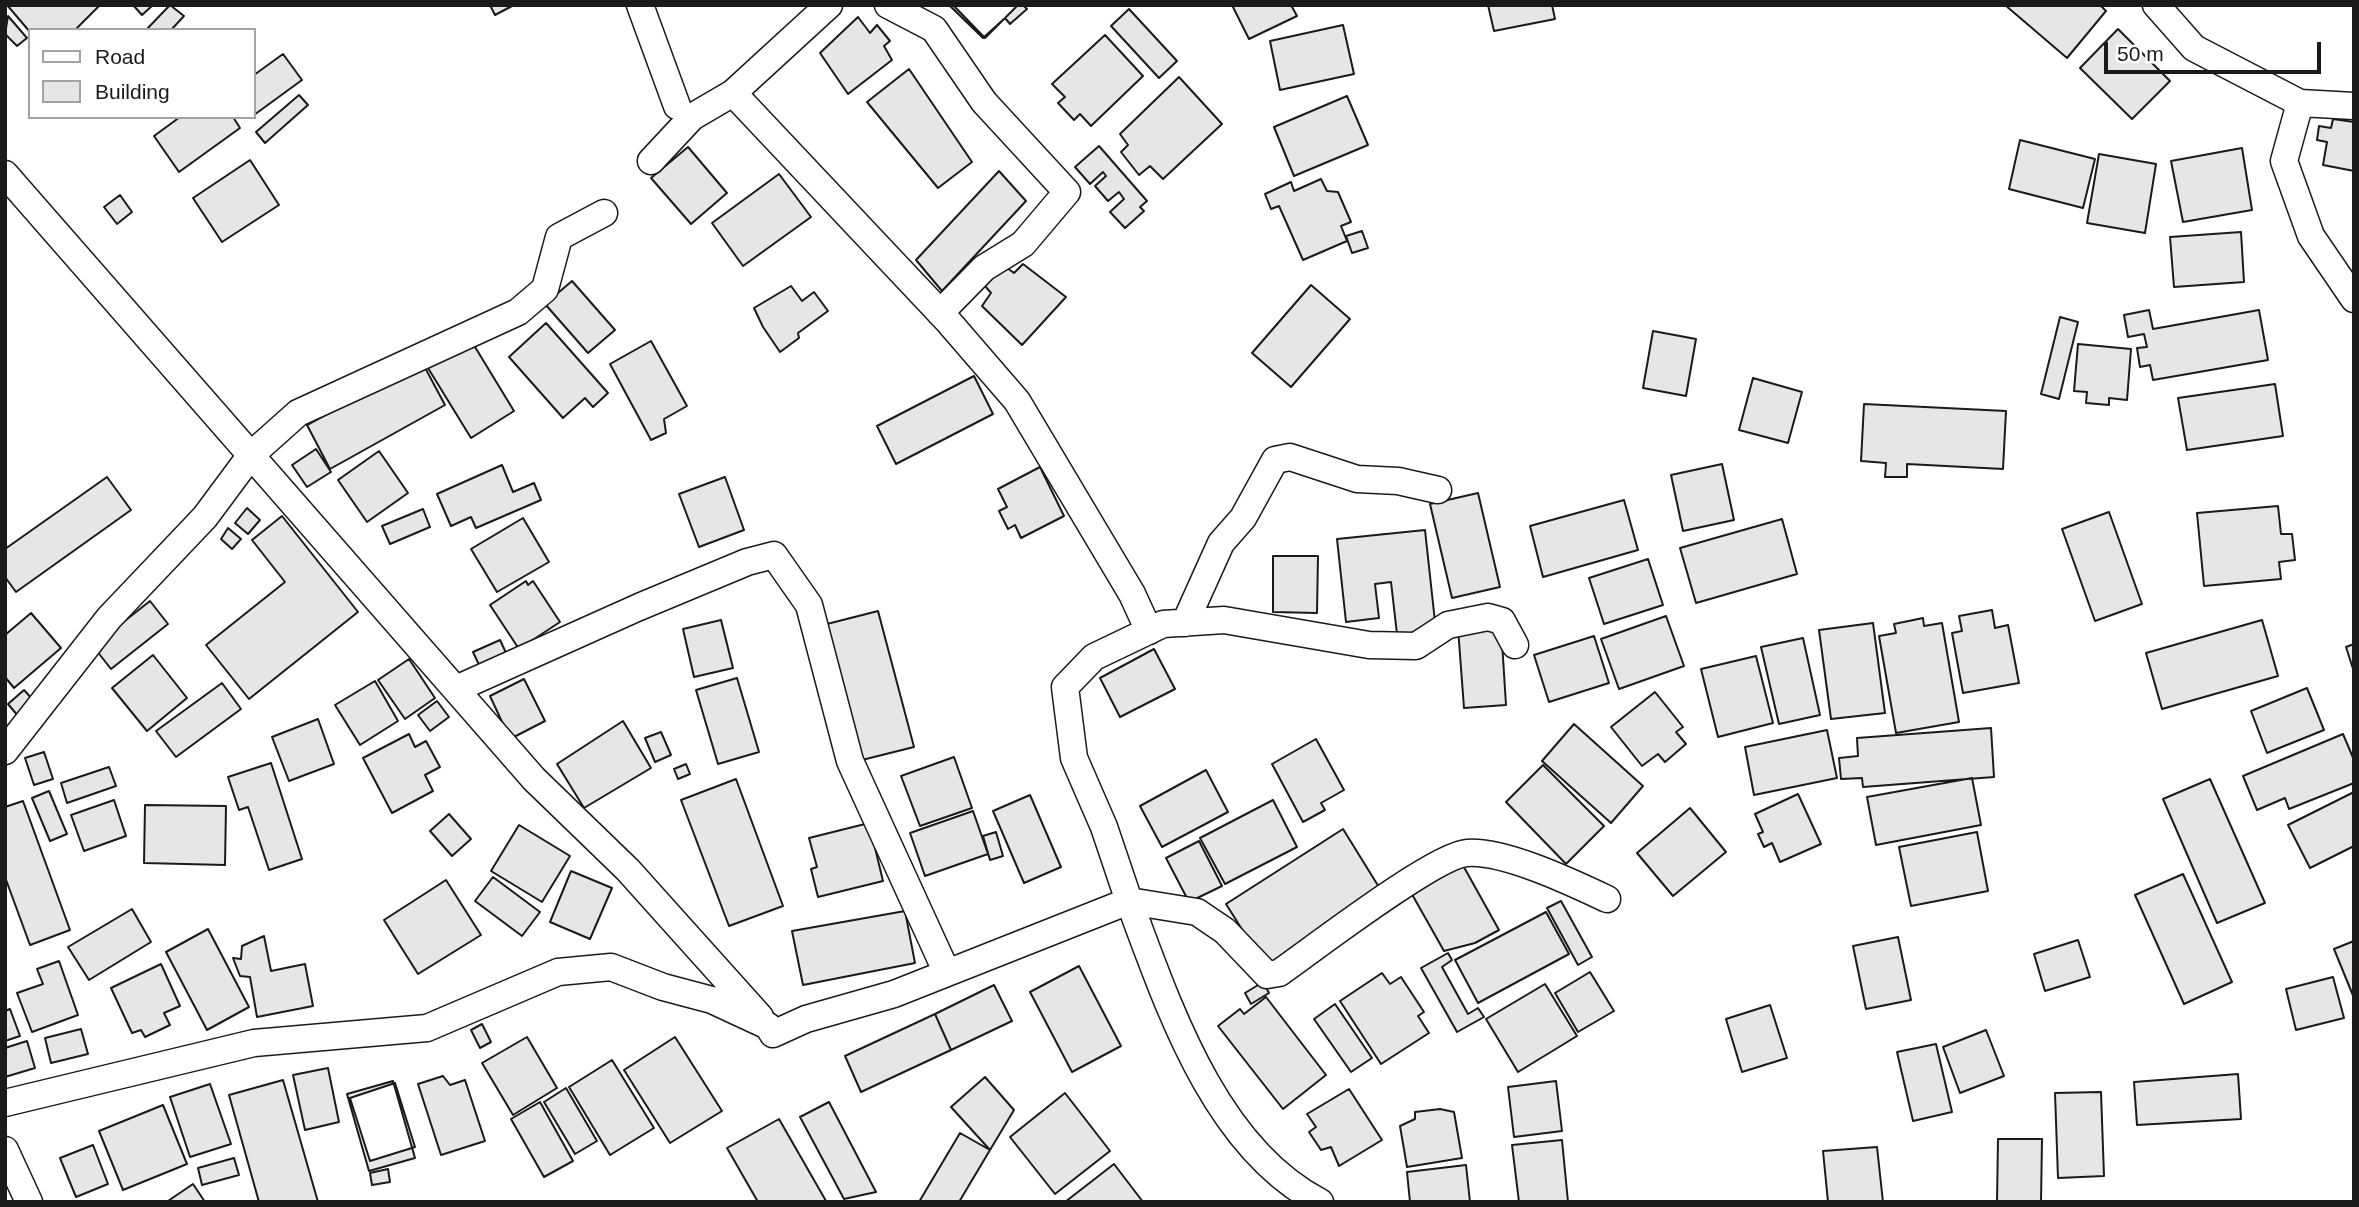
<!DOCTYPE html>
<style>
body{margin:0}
#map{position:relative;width:2359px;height:1207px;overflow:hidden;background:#fff;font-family:Helvetica,sans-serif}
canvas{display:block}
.frame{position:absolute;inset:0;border:7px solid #1a1a1a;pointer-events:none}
.legend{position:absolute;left:28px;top:28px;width:228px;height:91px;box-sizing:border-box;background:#fff;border:2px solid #a3a3a3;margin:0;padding:9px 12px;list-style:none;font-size:21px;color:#1a1a1a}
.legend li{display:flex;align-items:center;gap:14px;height:35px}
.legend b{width:35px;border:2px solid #a3a3a3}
.scale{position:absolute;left:2104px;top:42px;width:217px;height:32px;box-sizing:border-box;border:4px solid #1a1a1a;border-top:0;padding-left:9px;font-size:21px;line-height:24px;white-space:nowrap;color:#1a1a1a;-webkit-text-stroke:5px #fff;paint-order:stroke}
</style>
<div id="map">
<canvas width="2359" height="1207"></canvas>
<div class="frame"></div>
<ul class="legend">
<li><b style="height:9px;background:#fff"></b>Road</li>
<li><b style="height:19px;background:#e6e6e6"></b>Building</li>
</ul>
<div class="scale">50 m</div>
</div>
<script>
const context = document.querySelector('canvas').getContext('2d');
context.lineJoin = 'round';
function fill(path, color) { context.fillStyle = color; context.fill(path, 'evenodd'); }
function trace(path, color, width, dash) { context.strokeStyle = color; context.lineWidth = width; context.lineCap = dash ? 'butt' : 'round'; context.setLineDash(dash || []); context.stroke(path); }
const building = new Path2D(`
 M7 5H100L75 30 30 32Z
 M133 5H153L142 15Z
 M170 5 184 16 171 30H146Z
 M490 5H514L495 15Z
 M949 5H1023L1027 9 1010 24 1005 18 983 38Z
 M953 5H1018L985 38Z
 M1232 5H1291L1297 16 1249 39Z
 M1488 5H1552L1555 19 1494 31Z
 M2005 5H2100L2106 11 2067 58Z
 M1129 9 1177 61 1159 78 1111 26Z
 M8 16 27 38 17 46 5 34Z
 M858 17 870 33 877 25 890 41 884 46 892 60 848 94 820 53Z
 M1343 25 1354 74 1280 90 1270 41Z
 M2118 29 2170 81 2132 119 2080 68Z
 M1105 35 1143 76 1091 126 1080 114 1074 120 1058 103 1065 97 1052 84Z
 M283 54 302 80 254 115V75Z
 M909 69 972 162 938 188 867 102Z
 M1179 77 1222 124 1163 179 1150 166 1139 175 1121 152 1128 145 1120 134Z
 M299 95 308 105 265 143 256 132Z
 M1347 96 1368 145 1294 176 1274 127Z
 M180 117H233L240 128 179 172 154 136Z
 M2333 119 2354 122V171L2323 165 2327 142 2317 140 2319 126 2331 128Z
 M2020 140 2095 159 2083 208 2009 189Z
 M1099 146 1147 201 1140 207 1144 211 1125 228 1110 212 1124 199 1119 192 1108 201 1095 186 1106 176 1103 172 1090 184 1075 167Z
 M688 147 727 193 691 224 651 178Z
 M2242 148 2252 210 2183 222 2171 161Z
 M2099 154 2156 164 2145 233 2087 223Z
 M250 160 279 205 222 242 193 198Z
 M999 171 1026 201 942 291 916 260Z
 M779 174 811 217 743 266 712 223Z
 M1321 179 1327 191 1338 192 1351 222 1341 226 1347 241 1303 260 1279 206 1271 209 1265 194 1291 182 1294 191Z
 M120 195 132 212 117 224 104 207Z
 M1362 231 1368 248 1352 253 1346 236Z
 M2241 232 2244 282 2174 287 2170 237Z
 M1023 264 1066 297 1022 345 982 306 991 293 985 286 1003 265 1014 273Z
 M572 281 615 330 588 353 545 304Z
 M1311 285 1350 319 1291 387 1252 353Z
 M791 286 802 301 814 292 828 311 798 333 799 338 780 352 763 327 754 308Z
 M2149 310 2153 329 2259 310 2268 360 2153 380 2150 365 2140 367 2137 348 2147 347 2144 334 2128 337 2124 315Z
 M2060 317 2078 322 2059 399 2041 394Z
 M546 323 608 393 593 407 585 398 563 418 509 357Z
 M1653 331 1696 339 1686 396 1643 388Z
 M651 341 687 406 664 419 666 433 651 440 610 364Z
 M472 342 514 411 471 438 428 368Z
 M2078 344 2131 349 2127 400 2109 398V405L2086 403 2087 392 2074 391Z
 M422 362 445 405 330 469 307 425Z
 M974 376 993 414 896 464 877 426Z
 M1753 378 1802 392 1788 443 1739 430Z
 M2275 384 2283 436 2187 450 2178 398Z
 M1864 404 2006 411 2003 469 1907 464V477H1885L1886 463 1861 461Z
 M316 449 331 472 307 487 292 465Z
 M379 451 408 493 367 522 338 480Z
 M1722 464 1734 520 1683 531 1671 475Z
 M502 465 513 492 534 483 541 500 476 528 471 517 451 526 437 494Z
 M1040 467 1064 516 1021 538 1015 525 1008 529 999 511 1007 507 998 489Z
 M107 477 131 510 16 592 5 577V549Z
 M725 477 744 530 699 547 679 494Z
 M1478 493 1500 587 1452 598 1430 504Z
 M1624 500 1638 550 1543 577 1530 526Z
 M2278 506 2281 534H2292L2295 560 2279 562 2281 579 2204 586 2197 513Z
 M247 508 260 520 248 534 235 523Z
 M423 509 430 527 390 544 382 526Z
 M2109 512 2142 604 2095 621 2062 529Z
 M282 516 358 612 249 699 206 645 285 582 252 540Z
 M523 518 549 562 497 592 471 549Z
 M1782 519 1797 574 1696 603 1680 548Z
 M228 528 241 539 232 549 221 539Z
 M1425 530 1436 631 1397 634 1391 582 1375 584 1379 618 1346 622 1337 539Z
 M1273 556H1318L1317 613 1273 612Z
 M1648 559 1663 605 1604 624 1589 578Z
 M526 581 528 585 533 581 560 622 519 649 490 605Z
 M150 601 168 624 111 669 93 646Z
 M1992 610 1995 628 2008 625 2019 683 1963 693 1952 633 1962 631 1959 616Z
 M878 611 914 747 862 760 827 624Z
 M31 613 61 648 14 688 5 677V635Z
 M1666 616 1684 666 1619 689 1601 639Z
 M1923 618 1924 626 1942 623 1959 722 1896 733 1879 636 1896 633 1894 624Z
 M721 620 733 668 694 677 683 629Z
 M2262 620 2278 676 2162 709 2146 653Z
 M1873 623 1885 713 1831 719 1819 630Z
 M1501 626 1506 705 1464 708 1458 628Z
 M1594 636 1609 683 1549 702 1534 655Z
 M1803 638 1820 715 1779 724 1761 647Z
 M500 640 507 655 480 667 473 652Z
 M2354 644V672L2346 647Z
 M1154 649 1175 689 1120 717 1100 678Z
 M153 655 187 698 147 731 112 688Z
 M1756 656 1773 723 1718 737 1701 669Z
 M409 659 435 698 405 719 378 680Z
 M737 678 759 752 718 764 696 690Z
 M524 679 545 721 510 739 490 696Z
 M375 681 398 721 360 745 335 705Z
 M222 683 241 709 176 757 156 731Z
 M2307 688 2324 730 2267 753 2251 711Z
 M24 690 34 701 18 716 8 704Z
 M1655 692 1683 727 1676 732 1686 744 1665 762 1658 754 1642 766 1611 727Z
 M437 701 449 717 430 731 418 715Z
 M318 719 334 764 289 781 272 737Z
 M623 721 651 768 584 808 557 764Z
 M1574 724 1643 786 1611 823 1542 761Z
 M1991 728 1994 777 1863 787 1862 778 1841 779 1839 758 1858 756 1857 738Z
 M1827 730 1837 778 1754 795 1745 747Z
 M661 732 671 755 655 762 645 738Z
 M409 734 415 747 426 741 440 767 425 775 433 791 392 813 363 758Z
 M2343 734 2354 760V783L2289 809 2285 798 2257 810 2243 776Z
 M1316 739 1344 790 1321 803 1325 810 1303 822 1272 764Z
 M44 752 53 779 34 785 25 758Z
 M954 757 972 808 920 826 901 776Z
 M271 763 302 859 269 870 248 807 239 810 228 777Z
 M686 764 690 774 678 779 674 769Z
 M1543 765 1604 826 1566 864 1506 802Z
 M109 767 116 786 67 803 61 783Z
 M1206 770 1228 812 1162 847 1140 806Z
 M1972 778 1981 825 1876 845 1867 797Z
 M736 779 783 906 729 926 681 800Z
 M2210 779 2265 903 2217 923 2163 799Z
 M49 791 67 834 50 841 32 798Z
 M2354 792V846L2310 868 2288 825Z
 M1798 794 1821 844 1780 862 1772 843 1764 847 1758 834 1763 832 1755 814Z
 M1030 795 1061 867 1024 883 993 811Z
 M114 800 126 836 84 851 71 815Z
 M1273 800 1297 847 1225 884 1200 838Z
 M23 801 70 930 30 945 5 877V807Z
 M145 805 226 806 225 865 144 863Z
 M1690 808 1726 852 1673 896 1637 853Z
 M973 811 988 854 925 876 910 833Z
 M449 814 471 839 452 856 430 831Z
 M869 823 883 881 818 897 811 869 817 867 809 838Z
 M519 825 570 856 542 902 491 871Z
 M1343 829 1382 892 1265 966 1226 904Z
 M996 832 1003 856 990 860 983 836Z
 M1977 832 1988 891 1911 906 1899 847Z
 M1199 841 1222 886 1189 902 1166 858Z
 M1460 860 1499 930 1475 943 1444 951 1409 889Z
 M571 871 612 888 590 939 550 922Z
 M2183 874 2232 982 2184 1004 2135 895Z
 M493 877 540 912 522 936 475 901Z
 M446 880 481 935 418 974 384 920Z
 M1561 901 1592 957 1578 965 1547 908Z
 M132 909 151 942 89 980 68 947Z
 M905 911 915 963 803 985 792 931Z
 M1546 912 1569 954 1478 1003 1455 960Z
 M208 929 249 1007 207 1030 166 952Z
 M264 936 271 971 305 964 313 1006 257 1017 250 977 240 976 233 958 241 959 242 946Z
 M1898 937 1911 1000 1866 1009 1853 946Z
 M2078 940 2090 977 2045 991 2034 954Z
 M2354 941V998L2334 949Z
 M1448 953 1452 960 1442 967 1468 1014 1478 1008 1484 1017 1457 1032 1421 968Z
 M59 961 78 1015 32 1032 17 993 43 984 37 969Z
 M161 964 180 1006 164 1013 170 1025 145 1037 141 1030 132 1033 111 988Z
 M1079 966 1121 1046 1072 1072 1030 992Z
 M1590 972 1614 1011 1578 1032 1555 993Z
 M1382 973 1390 984 1401 977 1424 1012 1418 1016 1429 1033 1381 1064 1340 1001Z
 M2333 977 2344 1018 2296 1030 2286 989Z
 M1263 982 1269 993 1251 1004 1245 993Z
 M1545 984 1577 1036 1518 1072 1486 1019Z
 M994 985 1012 1021 951 1050 935 1014Z
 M1266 997 1326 1075 1283 1109 1218 1026 1240 1009 1244 1014Z
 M1335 1004 1372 1058 1351 1072 1314 1019Z
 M1770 1005 1787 1058 1742 1072 1726 1019Z
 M10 1009 20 1036 5 1041V1011Z
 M935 1014 951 1050 861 1092 845 1056Z
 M482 1024 491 1042 480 1048 471 1030Z
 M81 1029 88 1054 51 1063 45 1038Z
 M1986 1030 2004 1076 1960 1093 1943 1047Z
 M527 1037 557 1088 513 1115 482 1063Z
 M675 1037 722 1111 670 1143 624 1070Z
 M27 1041 35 1068 5 1077V1048Z
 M1936 1044 1952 1112 1913 1121 1897 1052Z
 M612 1060 654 1128 610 1155 569 1087Z
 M328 1068 339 1122 305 1130 293 1075Z
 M2238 1074 2241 1119 2137 1125 2134 1082Z
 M443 1076 450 1085 465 1080 485 1141 441 1155 418 1084Z
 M985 1077 1014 1110 990 1150 951 1107Z
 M283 1080 318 1202H259L229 1095Z
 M393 1081 415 1158 369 1171 347 1094Z
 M1556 1081 1562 1131 1514 1137 1508 1087Z
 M395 1083 415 1147 370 1161 350 1098Z
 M210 1084 231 1144 190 1157 170 1097Z
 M566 1088 597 1141 575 1154 544 1102Z
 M1349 1089 1382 1140 1339 1166 1331 1147 1321 1150 1309 1132 1316 1127 1307 1114Z
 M2101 1092 2104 1176 2058 1178 2055 1093Z
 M1065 1093 1110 1151 1055 1194 1010 1137Z
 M540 1102 573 1161 544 1177 511 1119Z
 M829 1102 876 1192 844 1199 800 1117Z
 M163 1105 187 1164 123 1190 99 1131Z
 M1440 1109 1454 1112 1462 1158 1407 1167 1400 1126 1415 1119V1112Z
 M779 1119 826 1201 824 1202H758L727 1148Z
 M960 1133 990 1150 959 1202H919Z
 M1998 1139H2042L2041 1202H1997Z
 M1562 1140 1568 1202H1519L1512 1145Z
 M93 1145 108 1184 76 1197 60 1158Z
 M1877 1147 1883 1202H1828L1823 1151Z
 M234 1158 239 1175 202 1185 198 1168Z
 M1114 1164 1143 1202H1065Z
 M1466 1165 1470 1202H1410L1407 1172Z
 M388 1169 390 1182 372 1185 370 1173Z
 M193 1184 205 1202H168V1201Z`);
fill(building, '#e6e6e6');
trace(building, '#1a1a1a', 2);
const minor = new Path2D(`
 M640 5 677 106
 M888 5 934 29 984 102 1067 192 1023 244 984 268 940 313
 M2156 5 2194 48 2300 103 2354 106
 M733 93 947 320 1017 401 1132 594 1149 631
 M2300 103 2284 161 2311 236 2354 299
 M651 161 692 117 733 93 829 5
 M5 174 534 779 628 870 760 1017
 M1185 623 1221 543 1243 518 1275 460 1290 457 1357 479 1398 481 1438 490
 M1515 645 1502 621 1488 617 1448 625 1416 646 1369 645 1224 620 1163 624 1094 657 1065 687 1074 758 1104 827 1129 901 1197 912 1225 931 1267 975 1279 973C1312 950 1435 855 1467 853 1504 850 1573 883 1607 899
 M456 689 639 607 747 562 774 555 809 605 850 761 947 973
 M5 751 109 618 205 517 251 455 298 413 518 312 545 289 559 237 604 213
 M5 1103 254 1043 427 1028 558 972 611 967 663 987 712 1000 768 1026 773 1034 806 1019 894 994 1129 901C1168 1005 1214 1147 1320 1202
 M5 1150 29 1202`);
trace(minor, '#1a1a1a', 29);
trace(minor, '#fff', 26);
</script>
